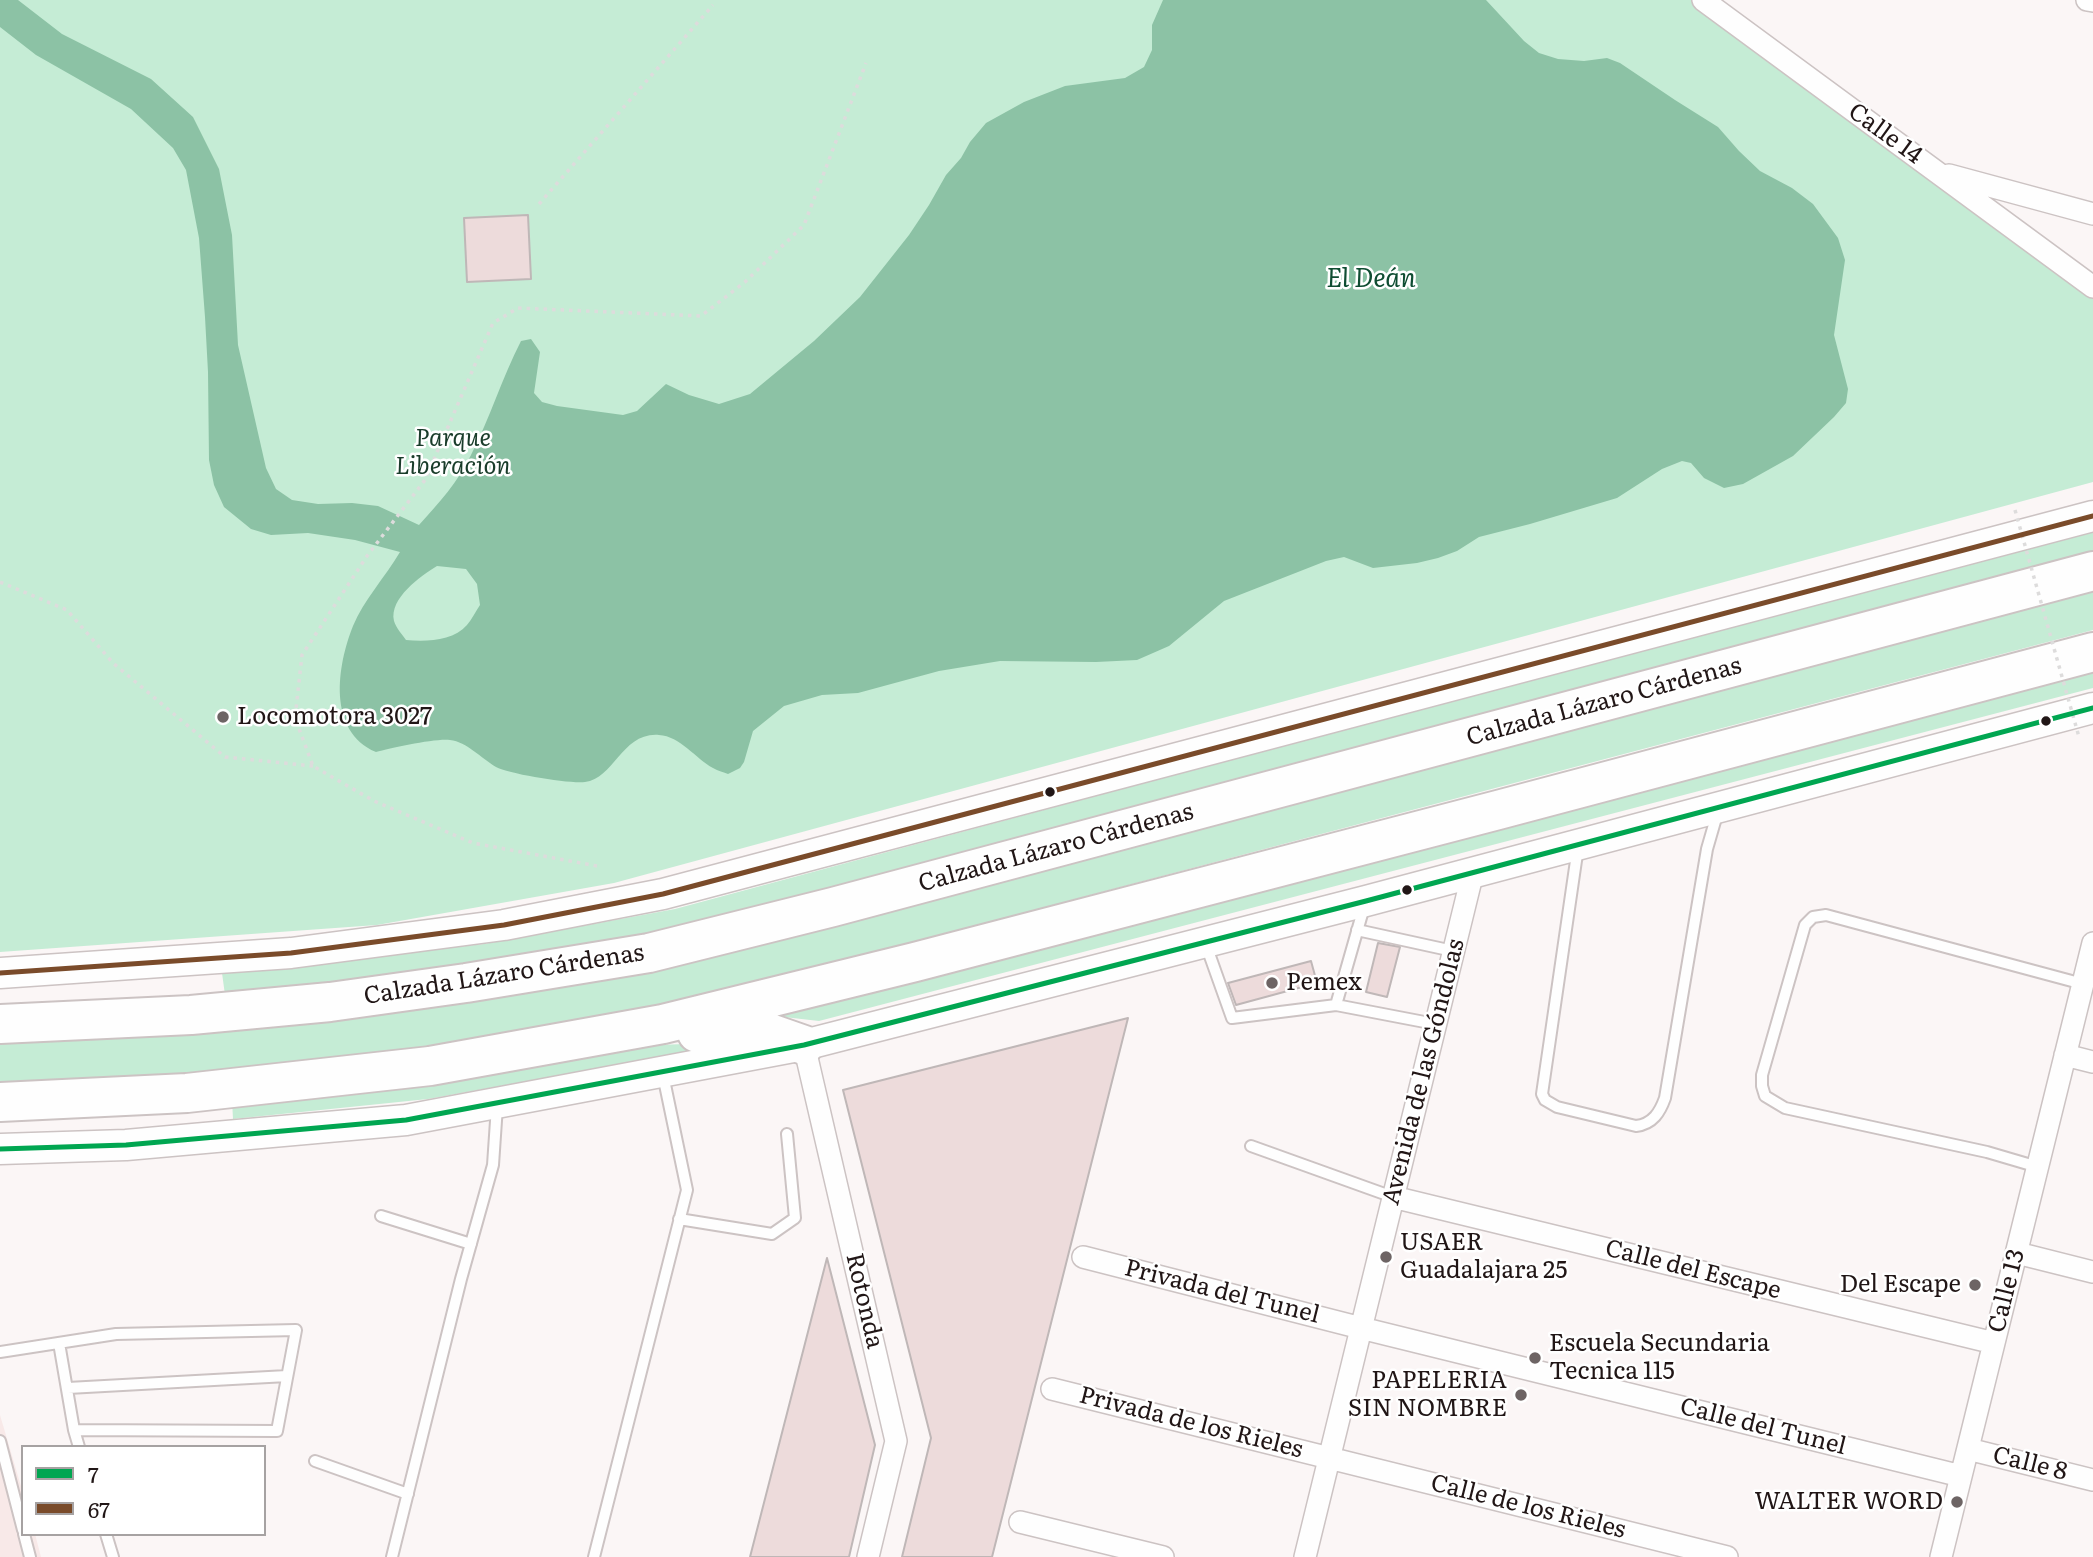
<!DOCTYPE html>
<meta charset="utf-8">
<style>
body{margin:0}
#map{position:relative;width:2093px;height:1557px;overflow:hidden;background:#fbf6f6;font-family:Literata,serif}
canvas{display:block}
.legend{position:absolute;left:21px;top:1445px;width:245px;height:91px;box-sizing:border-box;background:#fff;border:2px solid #a6a2a2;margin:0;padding:9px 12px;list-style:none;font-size:21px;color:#211616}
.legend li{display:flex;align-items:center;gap:14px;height:35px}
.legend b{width:35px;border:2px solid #a6a2a2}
</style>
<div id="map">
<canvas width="2093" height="1557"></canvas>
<ul class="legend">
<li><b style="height:9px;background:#00a651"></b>7</li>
<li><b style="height:9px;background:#7a4b2a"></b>67</li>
</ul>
</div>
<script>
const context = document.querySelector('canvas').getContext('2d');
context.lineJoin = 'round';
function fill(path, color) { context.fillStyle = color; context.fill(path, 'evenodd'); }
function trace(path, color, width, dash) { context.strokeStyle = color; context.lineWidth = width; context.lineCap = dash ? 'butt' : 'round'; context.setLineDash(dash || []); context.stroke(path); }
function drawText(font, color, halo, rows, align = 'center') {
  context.font = font + ' Literata,serif'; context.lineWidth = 5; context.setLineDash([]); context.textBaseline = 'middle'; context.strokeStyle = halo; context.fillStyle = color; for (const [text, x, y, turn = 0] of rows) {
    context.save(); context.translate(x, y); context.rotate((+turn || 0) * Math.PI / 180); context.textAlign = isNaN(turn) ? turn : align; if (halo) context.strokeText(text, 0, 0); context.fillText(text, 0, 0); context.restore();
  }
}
fill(new Path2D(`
 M0 1415 23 1493V1534H35L41 1557H0Z`), '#f8e9e8');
fill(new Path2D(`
 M0 0H1697L2093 294V482L614 883 377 925 0 952Z
 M2093 528V553L682 929 489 962 225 995 222 973 484 944 675 909Z
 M2093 584V630L701 998 494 1040 284 1070 0 1085V1040L279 1023Z
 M2093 661V688L819 1021 749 1013Z
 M746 1042 428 1099 233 1119 232 1100 596 1047Z`), '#c5ecd5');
fill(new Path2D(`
 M0 0H18L62 34 151 79 193 117 219 169 232 235 238 345 266 468 276 489 292 500 318 504 352 503 378 506 419 525C439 503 458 482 471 455 490 418 502 378 521 341L531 339 540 352 534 393 542 402 557 406 623 415 637 411 666 384 689 395 719 404 750 394 814 341 860 297 909 235 929 205 946 175 961 158 970 142 986 123 1024 102 1065 86 1125 78 1144 67 1152 50V25L1163 0H1486L1524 41 1539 53 1558 59 1584 61 1607 58 1620 63 1675 100 1718 127 1739 151 1760 171 1792 188 1813 204 1838 238 1845 260 1834 335 1848 389 1846 403 1834 417 1793 456 1743 484 1724 488 1704 478 1691 463 1682 461 1662 469 1617 498 1530 524 1479 537 1457 551 1438 558 1417 563 1373 568 1344 557 1326 561 1224 601 1169 646 1137 660 1096 662 1000 661 939 671 858 693 822 695 784 706 753 731 744 762 740 768 728 774C724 772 718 771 713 768 696 759 680 736 659 735 622 732 614 779 585 782 570 784 509 774 496 767 481 758 467 742 450 740 436 738 391 748 376 752 327 731 337 666 353 626 363 601 386 576 400 552L355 540 308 533 271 535 251 529 224 507 214 485 209 460 208 372 205 317 199 238 186 170 173 148 131 109 36 55 0 27ZM437 566 466 569 477 584 480 605C476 611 472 619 467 625 453 641 426 642 406 640 402 634 396 628 394 621 389 598 421 576 437 566Z`), '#8cc2a5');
const building = new Path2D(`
 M528 215 531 279 467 282 464 218Z
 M1378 943 1400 947 1387 997 1366 992Z
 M1311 961 1317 983 1236 1005 1228 983Z
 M1128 1018 992 1557H902L931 1438 843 1090Z
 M827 1258 875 1445 849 1557H750Z`);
fill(building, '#eddbdb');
trace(building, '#bfb7b7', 2);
const lane = new Path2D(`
 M1578 847 1542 1094 1545 1100 1557 1107 1636 1126C1653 1124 1660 1112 1665 1098L1707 849 1718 811
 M1364 907 1336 1005 1435 1024
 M1357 930 1453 951
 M1206 945 1232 1018 1336 1005
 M1251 1146 1393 1197
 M2038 1167 1987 1152 1785 1108 1765 1096 1762 1086V1075L1805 925 1813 917 1826 915 2083 984
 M381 1216 471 1244
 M679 1219 772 1234 795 1218 787 1134
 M0 1352 116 1334 296 1330 277 1431 74 1430 59 1343
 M68 1388 287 1376
 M74 1430 79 1447
 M0 1441 23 1530
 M315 1461 408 1494
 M24 1534 30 1557
 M106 1534 113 1557
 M392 1557 461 1279 493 1165 497 1106
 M594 1557 687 1190 663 1075`);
const street = new Path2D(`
 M1703 0 2093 287
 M2087 0 2093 1
 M1949 175 2093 214
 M804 1045 896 1441 868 1557
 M2065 1055 2093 1062
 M1393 1197 1994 1343
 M2017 1253 2093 1272
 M1083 1257 1361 1328 1961 1476
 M1052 1389 1727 1557
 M1968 1449 2093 1480
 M1020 1522 1163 1557
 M1305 1557 1473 872
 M1941 1557 2093 943`);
const secondary = new Path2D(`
 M0 973 291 953 504 925 663 894 2093 516
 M0 1149 126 1145 406 1120 804 1045 1366 901 2093 708`);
const highway = new Path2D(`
 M0 1024 191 1015 330 1002 466 983 649 953 833 907 2093 571
 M697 1033 761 1030 804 1045
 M0 1102 187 1093 430 1066 663 1024 915 962 1498 810 2093 652`);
trace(lane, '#ccc3c3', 14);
trace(street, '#ccc3c3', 24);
trace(secondary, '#ccc3c3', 33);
trace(highway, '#ccc3c3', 42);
trace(new Path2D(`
 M539 204 713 5
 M0 582 67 610 113 663 225 757 313 766
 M597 866 473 843 374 801 313 766 295 718 302 655 367 556 425 480 493 323 518 308 701 316 745 282 804 225 866 63`), '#dddcdc', 3.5, [3.5, 5]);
trace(lane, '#fefefe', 10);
trace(street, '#fefefe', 21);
trace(secondary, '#fefefe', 30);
trace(highway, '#fefefe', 38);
trace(new Path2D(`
 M2015 510 2079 737`), '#dddcdc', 3.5, [3.5, 5]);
trace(new Path2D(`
 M0 1149 126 1145 406 1120 804 1045 1366 901 2093 708`), '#00a651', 5);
trace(new Path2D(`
 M0 973 291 953 504 925 663 894 2093 516`), '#7a4b2a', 5);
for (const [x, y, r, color] of [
 [223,717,7,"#6d6464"],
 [2046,721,6,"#211616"],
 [1050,792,6,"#211616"],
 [1407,890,6,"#211616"],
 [1272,983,7,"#6d6464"],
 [1386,1257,7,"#6d6464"],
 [1975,1285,7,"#6d6464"],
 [1535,1358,7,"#6d6464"],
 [1521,1395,7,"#6d6464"],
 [1957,1502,7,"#6d6464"]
]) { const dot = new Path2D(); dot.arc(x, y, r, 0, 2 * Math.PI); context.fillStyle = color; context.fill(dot); trace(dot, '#fff', 2.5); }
drawText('24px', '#211616', '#fff', [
 ["Calle 14",1885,134,36],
 ["Calzada Lázaro Cárdenas",1604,702,-15],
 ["Calzada Lázaro Cárdenas",1056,848,-15],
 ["Calzada Lázaro Cárdenas",504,975,-9],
 ["Avenida de las Góndolas",1424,1072,-76],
 ["Calle del Escape",1693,1270,14],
 ["Calle 13",2007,1291,-76],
 ["Privada del Tunel",1222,1292,14],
 ["Rotonda",864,1301,77],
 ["Privada de los Rieles",1191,1423,14],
 ["Calle del Tunel",1763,1427,14],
 ["Calle 8",2030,1464,14],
 ["Calle de los Rieles",1528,1507,14]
]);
drawText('italic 24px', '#193c2a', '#fff', [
 ["Parque",453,439],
 ["Liberación",453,467]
]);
drawText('24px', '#211616', '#fff', [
 ["Locomotora 3027",237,717],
 ["Pemex",1286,983],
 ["USAER",1400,1243],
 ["Guadalajara 25",1400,1271],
 ["Del Escape",1961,1285,"right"],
 ["Escuela Secundaria",1549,1344],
 ["Tecnica 115",1549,1372],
 ["PAPELERIA",1507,1381,"right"],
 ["SIN NOMBRE",1507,1409,"right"],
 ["WALTER WORD",1943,1502,"right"]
], 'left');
drawText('italic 26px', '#0f4d32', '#fff', [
 ["El Deán",1371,279]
]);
</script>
